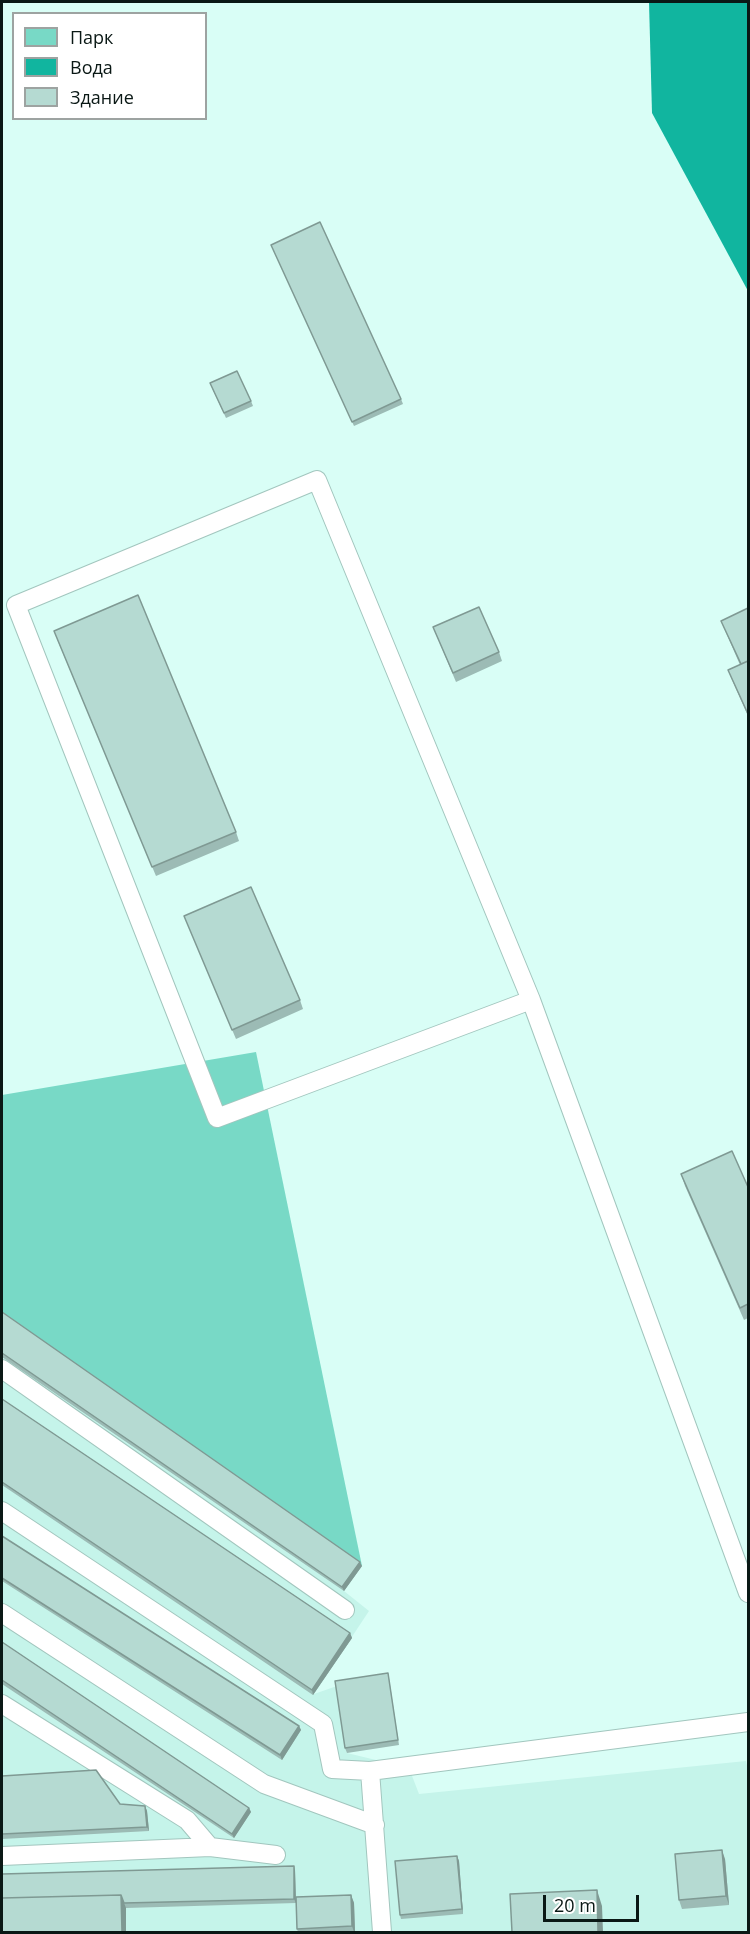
<!DOCTYPE html>
<meta charset="utf-8">
<style>
body{margin:0}
#map{position:relative;width:750px;height:1934px;overflow:hidden;background:#d9fef6;font-family:"Open Sans",sans-serif}
canvas{display:block}
.frame{position:absolute;inset:0;border:3px solid #0a1815;pointer-events:none}
.legend{position:absolute;left:12px;top:12px;width:195px;height:108px;box-sizing:border-box;background:#fff;border:2px solid #9da3a1;margin:0;padding:8px 10px;list-style:none;font-size:18px;color:#0a1815}
.legend li{display:flex;align-items:center;gap:12px;height:30px}
.legend b{width:30px;border:2px solid #9da3a1}
.scale{position:absolute;left:543px;top:1895px;width:96px;height:27px;box-sizing:border-box;border:3px solid #0a1815;border-top:0;padding-left:8px;font-size:18px;line-height:21px;white-space:nowrap;color:#0a1815;-webkit-text-stroke:4px #fff;paint-order:stroke}
</style>
<div id="map">
<canvas width="750" height="1934"></canvas>
<div class="frame"></div>
<ul class="legend">
<li><b style="height:16px;background:#78d9c6"></b>Парк</li>
<li><b style="height:16px;background:#11b59f"></b>Вода</li>
<li><b style="height:16px;background:#b5dad2"></b>Здание</li>
</ul>
<div class="scale">20 m</div>
</div>
<script>
const context = document.querySelector('canvas').getContext('2d');
context.lineJoin = 'round';
function fill(path, color) { context.fillStyle = color; context.fill(path, 'evenodd'); }
function trace(path, color, width, dash) { context.strokeStyle = color; context.lineWidth = width; context.lineCap = dash ? 'butt' : 'round'; context.setLineDash(dash || []); context.stroke(path); }
fill(new Path2D(`
 M2 1315 362 1566 344 1591 369 1611 314 1694 337 1686 347 1753 409 1768 419 1794 746 1761 748 1770V1932H2Z`), '#c5f4ea');
fill(new Path2D(`
 M256 1052 362 1566 2 1315V1095Z`), '#78d9c6');
fill(new Path2D(`
 M649 2H748V291L652 113Z`), '#11b59f');
const service = new Path2D(`
 M531 1000 217 1118 16 605 317 480 531 1000 748 1593
 M2 1369 345 1610
 M2 1511 323 1724 332 1769 370 1771 382 1932
 M2 1613 264 1784 375 1825
 M2 1704 187 1820 210 1847
 M370 1771 748 1722
 M2 1856 210 1847 276 1855`);
trace(service, '#a2c6be', 20);
trace(service, '#fff', 18);
fill(new Path2D(`
 M273 249 401 399 403 404 354 426Z
 M212 388 251 401 253 406 226 418Z
 M748 608V716L733 682 728 670 740 665 721 621Z
 M433 627 499 652 502 661 456 682Z
 M57 639 236 832 239 841 156 876Z
 M184 916 300 1000 303 1009 236 1039Z
 M681 1174 748 1187V1318L744 1320 685 1186Z
 M2 1312 362 1566 344 1591 2 1357Z
 M2 1399 350 1633 352 1638 313 1695 2 1485Z
 M2 1536 299 1726 301 1730 282 1760 2 1581Z
 M2 1642 249 1808 251 1812 234 1838 2 1684Z
 M389 1678 399 1745 347 1753 345 1748Z
 M2 1754 3 1776 120 1804 145 1806 147 1811 149 1831 2 1839Z
 M457 1856 459 1861 463 1914 401 1919 400 1915Z
 M725 1859 729 1905 682 1909 679 1900Z
 M295 1870 296 1897 351 1895 354 1903 355 1932H298L297 1929 296 1903 126 1908V1932H2V1874Z`), '#9cbbb5');
fill(new Path2D(`
 M360 1562 362 1566 344 1591 342 1587Z
 M350 1633 352 1638 313 1695 312 1690Z
 M299 1726 301 1730 282 1760 280 1755Z
 M2 1754 3 1781 2 1775Z
 M145 1806 147 1811 149 1831 147 1827Z
 M249 1808 251 1812 234 1838 232 1834Z
 M722 1850 725 1859 729 1905 726 1896Z
 M457 1856 459 1861 463 1914 462 1909Z
 M294 1866 295 1870 296 1903 294 1899Z
 M597 1890 602 1906 603 1932H598Z
 M121 1895 126 1908V1932H122Z
 M351 1895 354 1903 355 1932H354L352 1926Z`), '#7f9993');
const building = new Path2D(`
 M320 222 401 399 352 422 271 245Z
 M237 371 251 401 224 413 210 383Z
 M138 595 236 832 152 867 54 631Z
 M479 607 499 652 453 673 433 627Z
 M748 608V661L741 664 721 621Z
 M748 661V714L728 670Z
 M251 887 300 1000 232 1030 184 916Z
 M732 1151 748 1187V1304L740 1308 681 1174Z
 M2 1312 360 1562 342 1587 2 1353Z
 M2 1399 350 1633 312 1690 2 1482Z
 M2 1536 299 1726 280 1755 2 1578Z
 M2 1642 249 1808 232 1834 2 1680Z
 M388 1673 398 1740 345 1748 335 1681Z
 M96 1770 120 1804 145 1806 147 1827 2 1834V1775V1776Z
 M722 1850 726 1896 679 1900 675 1854Z
 M457 1856 462 1909 400 1915 395 1861Z
 M294 1866V1899L124 1903 121 1895 2 1898V1874Z
 M597 1890 598 1932H512L510 1894Z
 M121 1895 122 1932H2V1898Z
 M351 1895 352 1926 297 1929 296 1897Z`);
fill(building, '#b5dad2');
trace(building, '#7f9993', 1.5);
</script>
